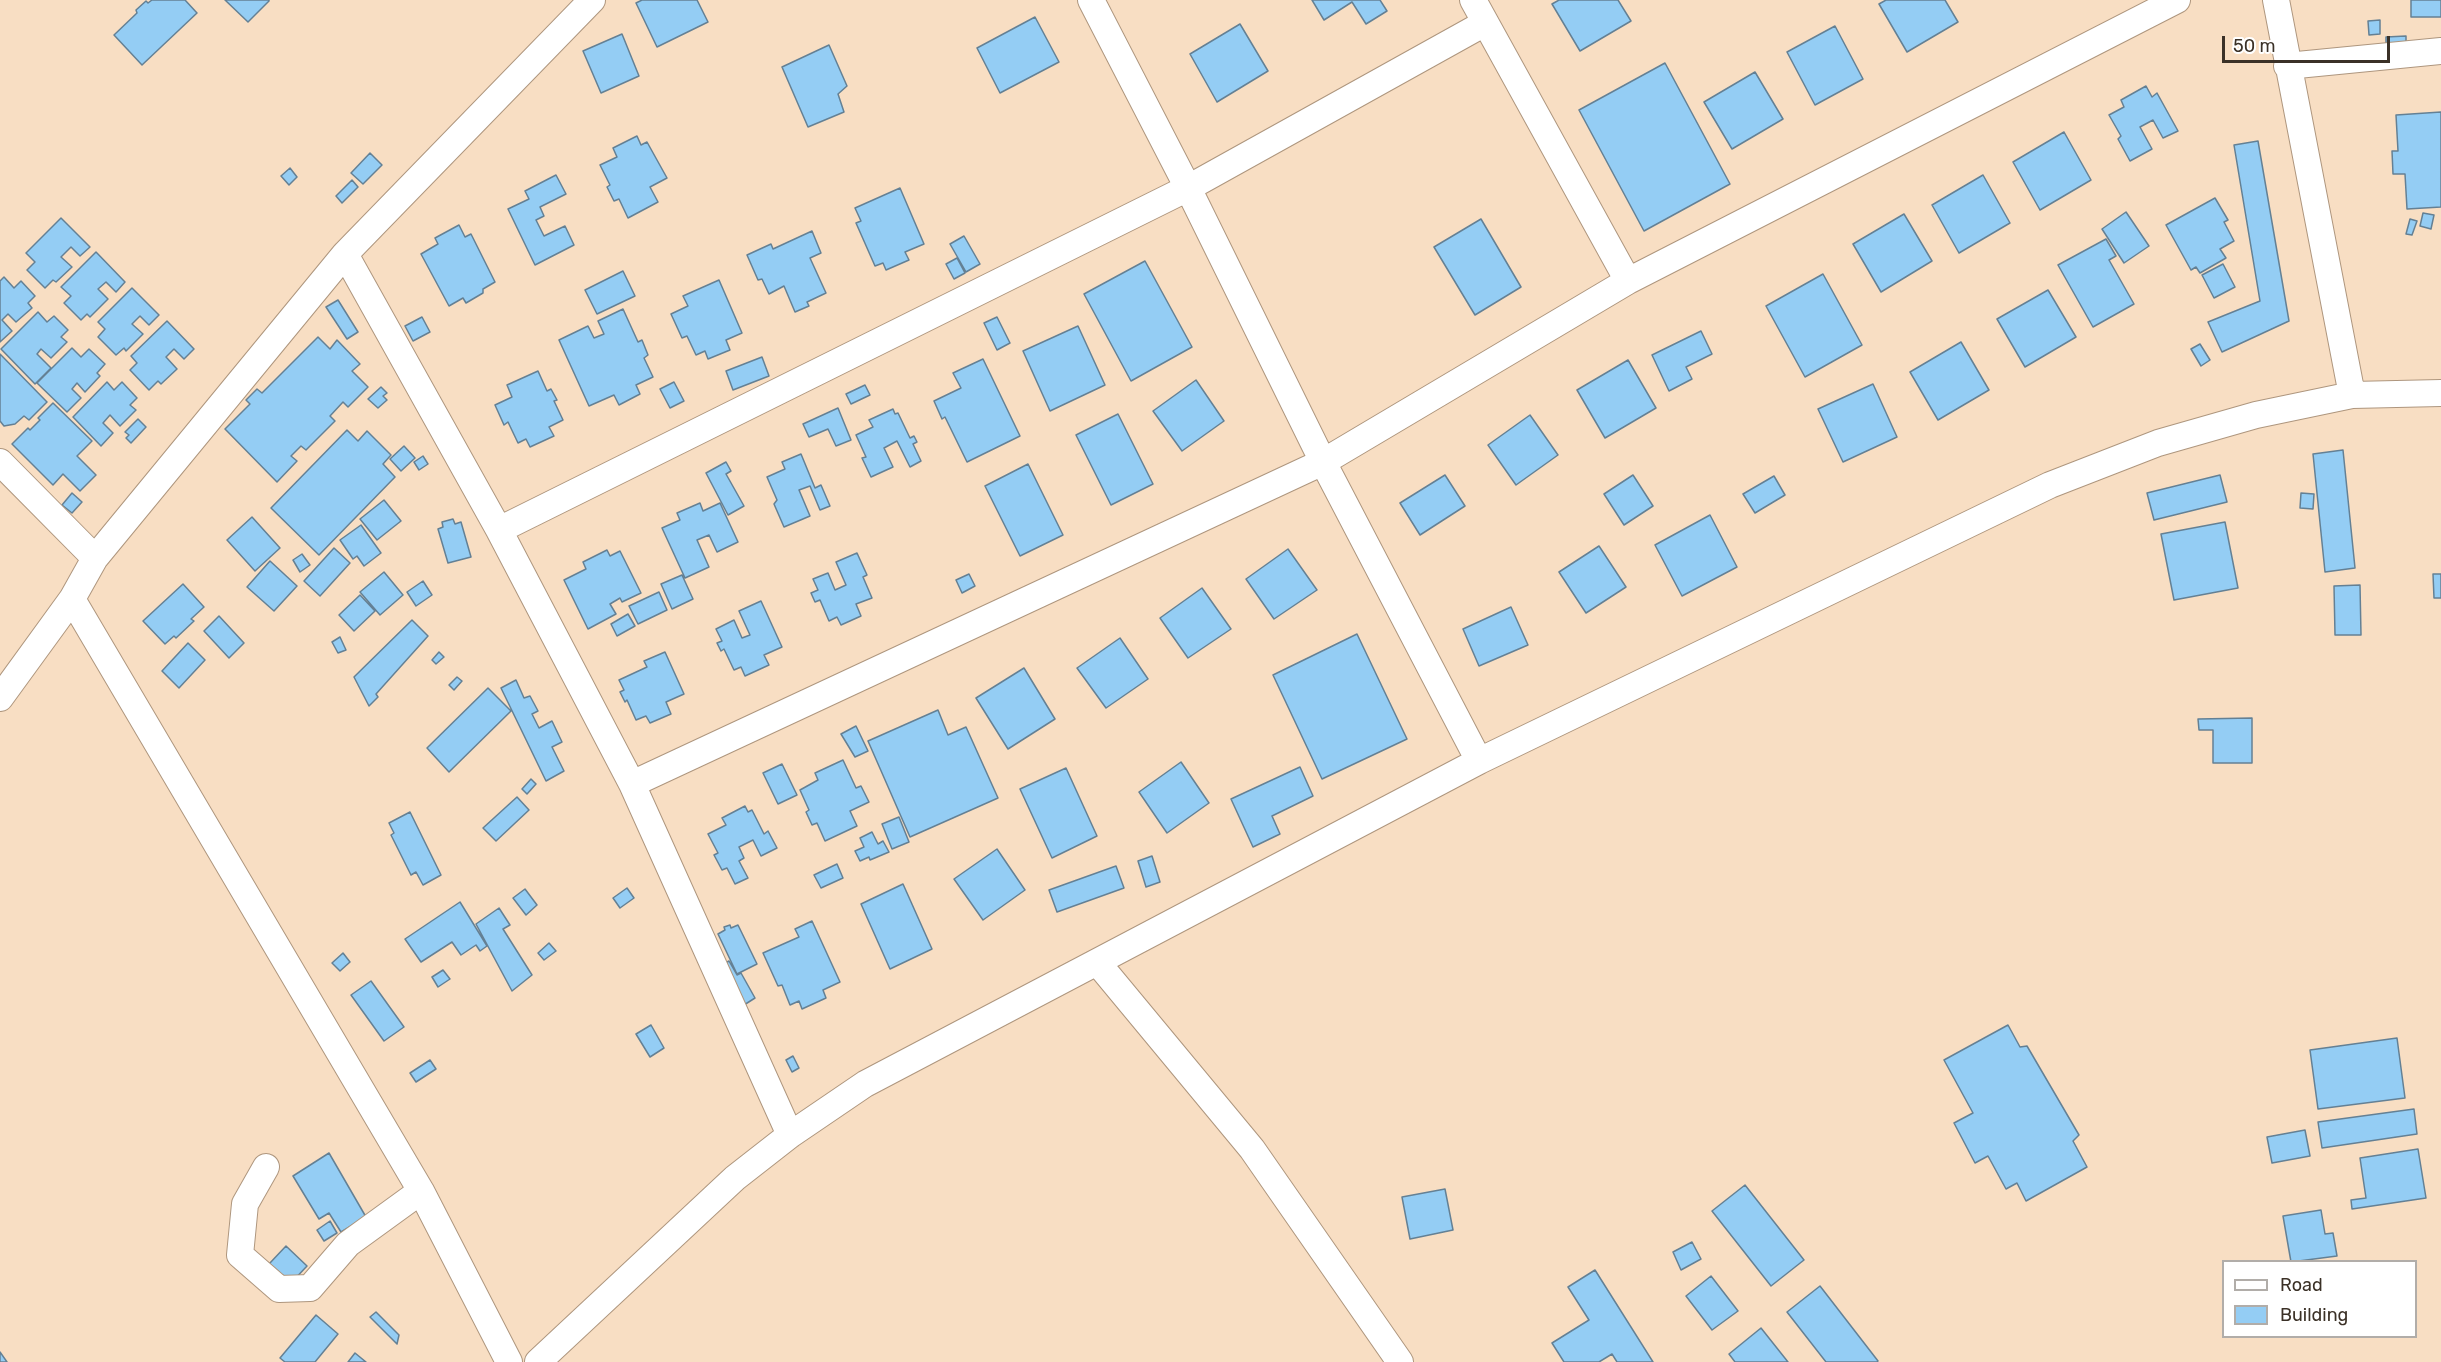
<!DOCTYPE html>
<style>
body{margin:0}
#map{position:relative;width:2441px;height:1362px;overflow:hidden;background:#f8dec3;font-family:Rubik,sans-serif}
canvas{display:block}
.legend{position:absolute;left:2222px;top:1260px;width:195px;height:78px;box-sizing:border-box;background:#fff;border:2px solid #b1ada9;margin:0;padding:8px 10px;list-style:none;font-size:18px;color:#3b3127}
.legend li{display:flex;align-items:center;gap:12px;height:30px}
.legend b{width:30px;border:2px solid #b1ada9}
.scale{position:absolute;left:2222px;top:36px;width:168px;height:27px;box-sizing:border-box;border:3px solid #3b3127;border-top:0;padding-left:8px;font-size:18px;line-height:21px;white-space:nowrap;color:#3b3127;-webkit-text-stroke:4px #fff;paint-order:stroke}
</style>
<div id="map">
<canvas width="2441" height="1362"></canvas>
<ul class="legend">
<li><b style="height:8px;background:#fff"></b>Road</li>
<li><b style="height:16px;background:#94cdf4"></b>Building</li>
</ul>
<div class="scale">50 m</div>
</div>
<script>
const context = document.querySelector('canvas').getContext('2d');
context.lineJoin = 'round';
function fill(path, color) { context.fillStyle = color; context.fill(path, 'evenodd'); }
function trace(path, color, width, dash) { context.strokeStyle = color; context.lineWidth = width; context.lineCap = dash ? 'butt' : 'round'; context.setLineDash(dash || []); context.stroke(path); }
const building = new Path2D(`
 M152 0H185L197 13 142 65 114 35 137 13 136 10 146 1 148 3Z
 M225 0H269V1L248 22Z
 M642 0H697L708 22 657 47 636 3Z
 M1312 0H1380L1387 11 1366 24 1352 2 1324 20Z
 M1559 0H1618L1631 21 1580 51 1552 4Z
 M1886 0H1945L1958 22 1907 52 1879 4Z
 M2411 0H2441V17H2411Z
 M1035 17 1059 62 1000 93 977 48Z
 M2380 20V34L2369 35 2368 21Z
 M1240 24 1268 71 1217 102 1190 54Z
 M1835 26 1863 79 1815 105 1787 52Z
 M622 34 639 76 601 93 583 51Z
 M2406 36V47L2386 48V37Z
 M829 45 847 86 838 94 844 112 808 127 782 67Z
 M1665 63 1730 184 1644 231 1579 110Z
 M1755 72 1783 119 1732 149 1704 102Z
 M2146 86 2152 97 2157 93 2178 131 2163 138 2153 120 2140 127 2152 149 2130 161 2118 139 2121 136 2109 115 2124 107 2121 100Z
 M2441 112V207L2407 209 2405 174H2393L2392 151H2398L2396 115Z
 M2064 132 2091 180 2040 210 2013 162Z
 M637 136 641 145 647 142 667 178 650 187 658 202 628 218 619 199 614 201 607 187 610 185 600 165 617 157 613 148Z
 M2258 141 2289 321 2222 352 2208 322 2260 301 2234 145Z
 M370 153 382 165 363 184 351 173Z
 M290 168 297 177 289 185 281 176Z
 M556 175 566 194 540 207 544 216 536 220 544 236 565 226 574 245 535 265 508 209 529 199 525 191Z
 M1983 175 2010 223 1959 253 1932 205Z
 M352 180 358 187 342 203 336 196Z
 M900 188 924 244 905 252 909 260 886 270 883 263 875 266 856 223 861 221 855 208Z
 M2215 198 2228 220 2224 222 2234 241 2220 249 2226 258 2200 273 2196 267 2191 270 2166 225Z
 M2126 212 2149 246 2124 263 2102 229Z
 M2423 213 2434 215 2431 229 2420 226Z
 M1904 214 1932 261 1881 292 1853 244Z
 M61 218 90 247 80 256 71 247 61 257 72 267 56 282 53 280 45 288 27 270 35 262 26 253Z
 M1481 219 1521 287 1475 315 1434 247Z
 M2410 219 2417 221 2412 235 2406 234Z
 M459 225 465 237 471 234 495 282 483 289V293L466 303 463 298 449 306 421 254 438 244 435 238Z
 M812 231 821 253 810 258 826 293 807 302 809 306 795 312 784 286 769 294 762 279 758 280 747 255 771 244 773 249Z
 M964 236 980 264 966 272 950 244Z
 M2106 239 2116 256 2109 260 2134 304 2093 327 2058 265Z
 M96 252 125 282 116 292 106 282 98 289 108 299 90 317 87 314 81 320 64 303 71 296 61 287Z
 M957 258 965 273 954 279 946 264Z
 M1145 261 1192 347 1131 381 1084 294Z
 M2223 264 2235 287 2214 298 2202 275Z
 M623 271 635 296 597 314 585 290Z
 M1823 274 1862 345 1805 377 1766 306Z
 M4 277 14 288 21 281 35 296 28 303 32 308 16 322 8 314 2 320 12 331 0 342V281Z
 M719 280 742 333 726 340 730 350 708 359 705 351 696 355 687 336 682 338 671 314 688 306 683 296Z
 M132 288 159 315 149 325 140 316 132 324 143 334 126 351 124 348 116 355 98 337 105 329 98 322Z
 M2048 290 2076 337 2025 367 1997 319Z
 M338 300 358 332 347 339 326 307Z
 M623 309 638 342 642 340 648 355 644 358 653 377 636 385 640 394 619 405 614 395 589 406 559 340 588 326 594 338 604 334 598 321Z
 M38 312 47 322 54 316 68 330 61 337 67 342 51 358 41 349 37 354 51 368 35 384 1 349Z
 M422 317 430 332 413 341 405 326Z
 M997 317 1010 343 997 350 984 323Z
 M167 321 194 349 184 359 174 349 166 357 177 369 161 384 158 381 149 390 130 370 137 363 131 356Z
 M1078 326 1105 385 1050 411 1023 351Z
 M1701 331 1712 354 1686 367 1692 379 1669 391 1652 355Z
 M318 337 330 349 337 340 360 364 352 371 368 387 348 407 343 402 330 416 335 421 306 450 301 446 291 456 297 461 277 482 225 429 250 404 246 400 257 389 262 393Z
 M1961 342 1989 390 1938 420 1910 372Z
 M2200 344 2210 360 2201 366 2191 349Z
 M72 348 81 357 89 349 105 364 97 373 100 376 85 392 77 383 72 389 81 398 67 412 37 383Z
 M0 354 47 402 29 420 24 416 15 424 4 426 0 421Z
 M762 357 769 376 733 390 726 371Z
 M983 359 1020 436 967 462 945 417 942 419 934 401 961 388 953 373Z
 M1628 360 1656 408 1605 438 1577 390Z
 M538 371 547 391 551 389 557 400 554 401 563 420 549 427 554 436 530 447 526 439 518 443 508 422 504 425 495 405 512 397 507 385Z
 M1196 380 1224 421 1182 451 1153 411Z
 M107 382 114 390 122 382 137 398 130 405 136 410 120 426 110 415 103 423 113 433 101 446 73 417Z
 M674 382 684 401 670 408 660 389Z
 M1873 384 1897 437 1843 462 1818 409Z
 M865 385 870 395 851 404 846 394Z
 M381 387 387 393 383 396 387 400 378 408 368 399Z
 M53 403 92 441 77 456 96 475 80 491 63 474 53 485 12 444 28 428 30 430 40 420 38 418Z
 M838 408 851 440 836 446 828 429 809 437 803 424Z
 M893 409 895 414 898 413 910 438 914 436 917 442 913 444 921 461 910 467 897 441 884 448 893 467 871 477 862 458 866 457 856 435 873 427 869 420Z
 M1118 414 1153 484 1111 505 1076 435Z
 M1530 415 1558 455 1516 485 1488 445Z
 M138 419 146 427 131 443 126 438 129 435 125 432Z
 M347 430 358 441 367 431 391 455 383 464 395 477 319 555 271 508Z
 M404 446 415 458 401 471 390 459Z
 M2343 450 2355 568 2325 572 2313 454Z
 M801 454 815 488 821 485 830 506 820 510 810 486 799 490 810 516 784 527 774 504 777 500 767 477 785 469 782 462Z
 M423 456 428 464 419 470 414 462Z
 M726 462 731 471 726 474 744 506 728 515 706 473Z
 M1028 464 1063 535 1020 556 985 486Z
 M1445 475 1465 506 1420 535 1400 503Z
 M1633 475 1653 506 1624 525 1604 494Z
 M2220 475 2227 502 2154 520 2147 493Z
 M1774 476 1785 495 1755 513 1743 494Z
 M72 493 82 502 72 513 62 505Z
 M2301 493 2314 494 2313 509 2300 508Z
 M384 500 401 521 377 540 360 519Z
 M700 503 703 511 720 503 738 542 717 552 709 535 697 540 709 567 685 578 662 528 680 520 677 513Z
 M1710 515 1737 567 1682 596 1655 545Z
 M252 517 280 548 255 571 227 540Z
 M453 519 455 524 461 522 471 557 448 563 438 529 443 527 442 522Z
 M2225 522 2238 588 2174 600 2161 534Z
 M361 525 381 553 364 566 357 556 353 559 340 540Z
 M1599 546 1626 587 1586 613 1559 572Z
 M334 548 350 563 320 596 304 581Z
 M1288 549 1317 590 1274 619 1246 579Z
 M607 550 610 556 620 551 641 593 622 602 620 598 610 604 616 614 588 629 564 580 586 569 583 562Z
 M857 553 867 575 863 577 872 598 856 604 861 616 841 625 837 617 829 621 820 600 815 602 811 593 818 590 813 579 828 573 835 590 846 585 836 562Z
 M302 554 310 565 300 572 293 560Z
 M270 561 297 586 274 611 247 587Z
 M384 572 403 595 380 615 360 592Z
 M969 574 975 586 962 593 956 580Z
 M2433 574H2441V598H2434Z
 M682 575 693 599 672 609 661 584Z
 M423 581 432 595 416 606 407 592Z
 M183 584 204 607 191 619 194 621 176 638 174 636 165 644 143 621Z
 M2360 585 2361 635H2335L2334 586Z
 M1202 588 1231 629 1188 658 1160 618Z
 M659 592 667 610 638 624 629 606Z
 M360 595 375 611 354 631 339 615Z
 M761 601 782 647 764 655 769 665 745 676 741 667 734 670 724 649 721 651 717 643 722 641 716 629 734 620 742 638 750 635 739 611Z
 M1511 607 1528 645 1479 666 1463 629Z
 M628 614 635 626 617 636 611 624Z
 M219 616 244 643 229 658 204 631Z
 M412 620 428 636 376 694 378 697 369 706 354 677Z
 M1357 634 1407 739 1322 779 1273 675Z
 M340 637 346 650 338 653 332 642Z
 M1120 638 1148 679 1106 708 1077 668Z
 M188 643 205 660 179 688 162 671Z
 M439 652 444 657 436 664 432 660Z
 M665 652 684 694 666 702 671 714 650 723 646 716 636 720 627 700 625 702 620 692 624 690 619 680 647 667 644 661Z
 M1024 668 1055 719 1008 749 976 698Z
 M457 677 462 681 454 690 449 685Z
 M516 680 524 698 530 696 538 711 532 714 539 728 552 721 562 742 552 747 564 771 546 781 501 688Z
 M488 688 511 711 449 772 427 748Z
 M938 710 948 735 966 727 998 798 910 837 868 741Z
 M2252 718V763H2213V730H2199L2198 719Z
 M856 726 868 751 855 757 841 734Z
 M843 760 856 788 861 786 869 802 850 811 857 826 825 841 817 823 812 825 806 812 809 810 800 790 818 780 815 773Z
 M1181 762 1209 803 1167 833 1139 792Z
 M782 764 797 795 778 804 763 773Z
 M1300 767 1313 796 1272 816 1280 834 1253 847 1231 799Z
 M1066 768 1097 836 1052 858 1020 789Z
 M531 779 536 784 527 794 522 789Z
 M517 797 529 810 496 841 483 828Z
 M745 806 748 812 752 810 764 834 768 831 777 848 761 856 753 840 739 847 744 858 739 861 748 878 735 884 727 868 722 870 714 855 718 853 708 834 726 825 722 818Z
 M410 812 441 875 423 885 416 872 411 875 391 835 394 833 389 823Z
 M899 817 909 842 892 849 882 824Z
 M872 832 878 844 883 841 889 852 870 860 869 857 860 861 855 851 864 847 860 838Z
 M997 849 1025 890 983 920 954 879Z
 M1152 856 1160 882 1146 887 1138 861Z
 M837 864 843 878 821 888 814 875Z
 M1116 866 1124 888 1057 912 1049 890Z
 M903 884 932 949 890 969 861 904Z
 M627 888 634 898 620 908 613 898Z
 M525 889 537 905 526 915 513 898Z
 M460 902 487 946 480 951 476 945 461 955 452 942 421 962 405 939Z
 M499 908 510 925 503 929 532 975 512 991 476 924Z
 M812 921 840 982 823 990 826 998 802 1009 799 1001 790 1005 782 985 778 986 763 953 799 937 795 929Z
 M730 925 731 928 738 925 757 964 737 974 718 934 725 930 724 927Z
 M549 943 556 951 544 960 538 953Z
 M343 953 350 962 340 971 332 963Z
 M729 961 737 975 741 973 755 998 744 1005 722 965Z
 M443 970 450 979 438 987 432 977Z
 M371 981 404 1027 384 1041 351 995Z
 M651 1025 664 1048 650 1057 636 1034Z
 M2008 1025 2020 1047 2027 1046 2079 1135 2073 1141 2087 1167 2026 1201 2017 1183 2006 1189 1988 1156 1975 1163 1954 1123 1973 1113 1944 1060Z
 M2397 1038 2405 1098 2318 1109 2310 1050Z
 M793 1056 799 1068 792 1072 786 1060Z
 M430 1060 436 1069 416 1082 410 1073Z
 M2414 1109 2417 1134 2322 1148 2318 1122Z
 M2305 1130 2310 1156 2272 1163 2267 1137Z
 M2418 1149 2426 1198 2352 1209 2351 1200 2366 1198 2360 1158Z
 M329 1153 366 1217 341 1232 329 1213 319 1219 293 1176Z
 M1745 1185 1804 1260 1771 1286 1712 1211Z
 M1445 1189 1453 1230 1410 1239 1402 1197Z
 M2321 1210 2325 1234 2333 1233 2337 1256 2291 1262 2283 1216Z
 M330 1221 337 1233 324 1241 317 1230Z
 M1692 1242 1701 1259 1681 1270 1673 1252Z
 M286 1246 307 1266 290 1284 269 1264Z
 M1595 1270 1653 1362H1617L1612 1354 1599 1362H1564L1552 1343 1589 1320 1568 1287Z
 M1711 1276 1738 1311 1712 1330 1686 1296Z
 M1820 1286 1878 1361 1877 1362H1826L1787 1312Z
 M376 1312 399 1335 397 1344 370 1317Z
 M316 1315 338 1334 315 1362H285L280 1358Z
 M1761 1328 1788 1362H1735L1729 1354Z
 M0 1352 7 1362H0Z
 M355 1353 366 1362H348Z`);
fill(building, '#94cdf4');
trace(building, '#648094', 1.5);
const minor = new Path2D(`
 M1091 0 1188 188 1323 462 1479 761
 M1473 0 1628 281
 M2276 0 2352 395
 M2287 66 2441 51
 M345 254 499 530 632 784 790 1135
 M0 462 95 558
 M499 530 1188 188 1485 23
 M72 599 421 1191 509 1362
 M0 698 72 599 95 558 345 254 592 0
 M632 784 1323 462 1628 281 2177 0
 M1097 962 1252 1149 1400 1362
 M266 1167 245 1204 240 1255 279 1289 310 1288 348 1244 421 1191
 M538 1362 735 1178 790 1135 865 1084 1479 761 2050 485 2158 443 2256 415 2352 395 2441 393`);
trace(minor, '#ae967e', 28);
trace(minor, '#fff', 26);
</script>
